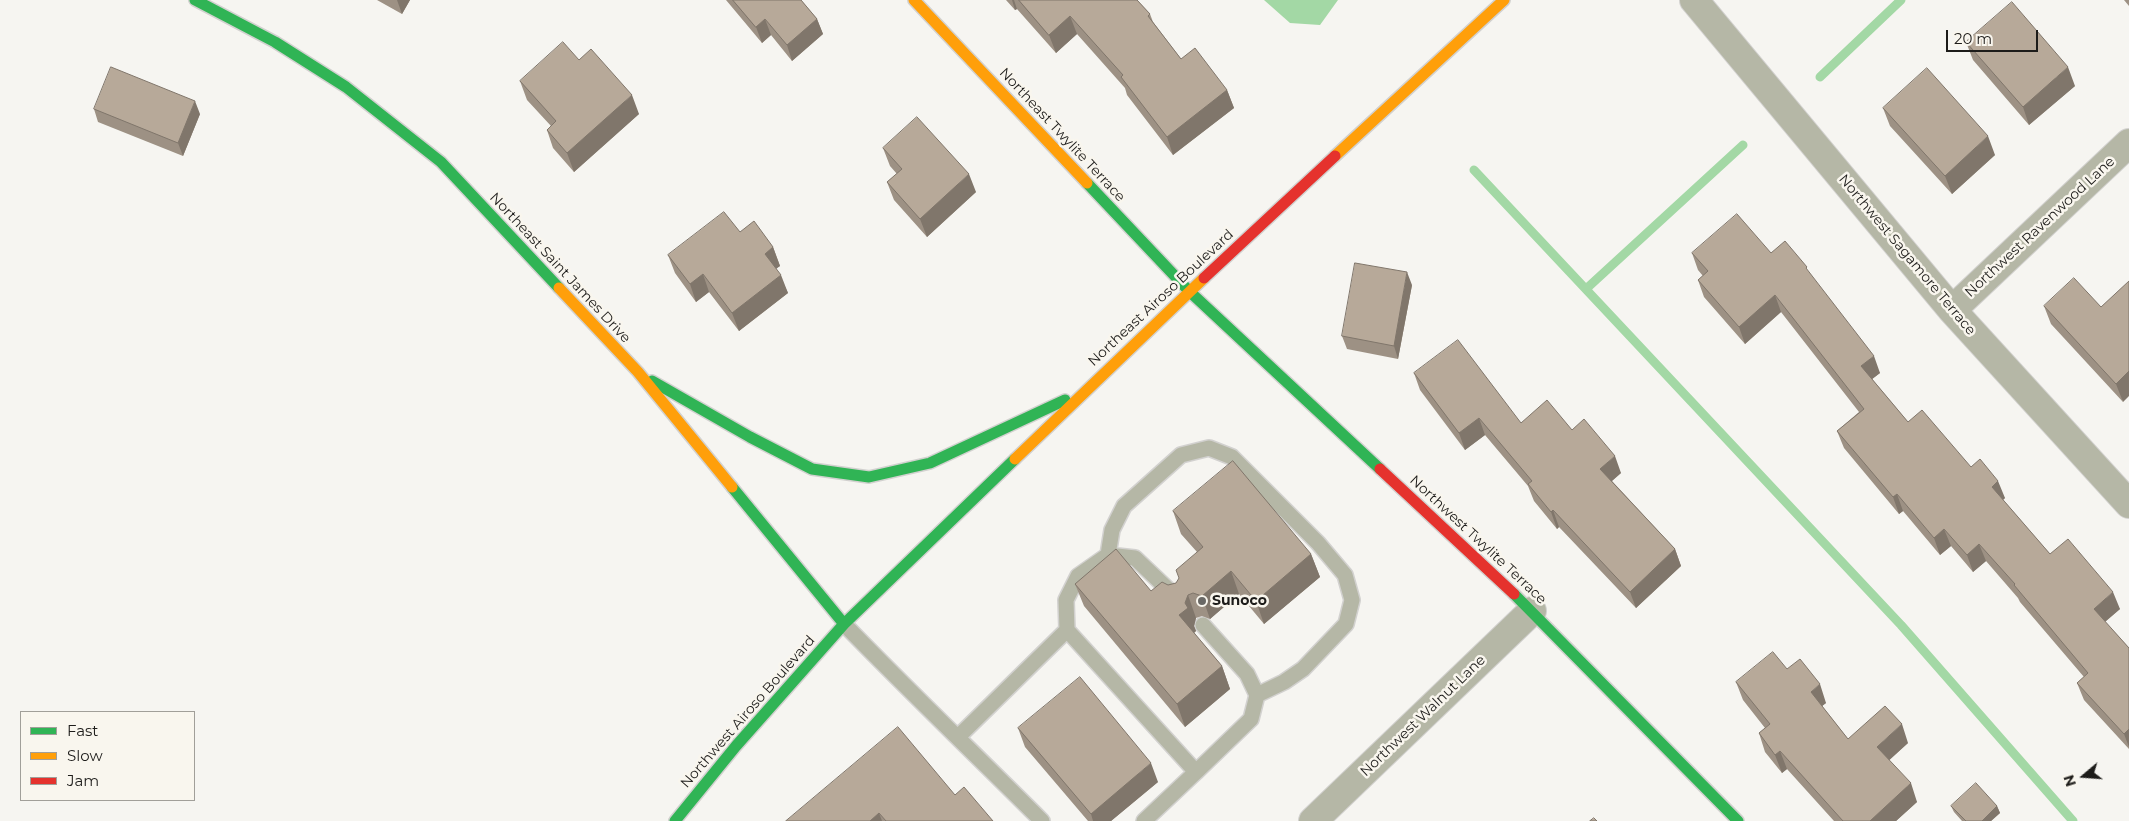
<!DOCTYPE html>
<style>
body{margin:0}
#map{position:relative;width:2129px;height:821px;overflow:hidden;background:#f6f5f1;font-family:Montserrat,sans-serif}
canvas{display:block}
.legend{position:absolute;left:20px;top:711px;width:175px;height:90px;box-sizing:border-box;background:#f9f6ee;border:1px solid #a19f99;margin:0;padding:6px 9px;list-style:none;font-size:15px;color:#1d1c1a}
.legend li{display:flex;align-items:center;gap:10px;height:25px}
.legend b{width:25px;border:1px solid #a19f99}
.north{position:absolute;left:2059px;top:751px;width:50px;height:50px;-webkit-text-stroke:4px #f9f6ee;paint-order:stroke;rotate:252deg;font-size:14px;font-weight:700;line-height:20px;text-align:center;color:#1d1c1a}
.north::after{content:'';display:block;margin:auto;width:18px;height:22px;background:#1d1c1a;clip-path:polygon(50% 0,100% 100%,50% 72%,0 100%)}
.scale{position:absolute;left:1946px;top:30px;width:92px;height:22px;box-sizing:border-box;border:2px solid #1d1c1a;border-top:0;padding-left:6px;font-size:15px;line-height:18px;white-space:nowrap;color:#1d1c1a;-webkit-text-stroke:4px #f9f6ee;paint-order:stroke}
</style>
<div id="map">
<canvas width="2129" height="821"></canvas>
<ul class="legend">
<li><b style="height:6px;background:#30b455"></b>Fast</li>
<li><b style="height:6px;background:#ff9f0a"></b>Slow</li>
<li><b style="height:6px;background:#e5322d"></b>Jam</li>
</ul>
<div class="north">N</div>
<div class="scale">20 m</div>
</div>
<script>
const context = document.querySelector('canvas').getContext('2d');
context.lineJoin = 'round';
function fill(path, color) { context.fillStyle = color; context.fill(path, 'evenodd'); }
function trace(path, color, width, dash) { context.strokeStyle = color; context.lineWidth = width; context.lineCap = dash ? 'butt' : 'round'; context.setLineDash(dash || []); context.stroke(path); }
function drawText(font, color, halo, rows, align = 'center') {
  context.font = font + ' Montserrat,sans-serif'; context.lineWidth = 5; context.setLineDash([]); context.textBaseline = 'middle'; context.strokeStyle = halo; context.fillStyle = color; for (const [text, x, y, turn = 0] of rows) {
    context.save(); context.translate(x, y); context.rotate((+turn || 0) * Math.PI / 180); context.textAlign = isNaN(turn) ? turn : align; if (halo) context.strokeText(text, 0, 0); context.fillText(text, 0, 0); context.restore();
  }
}
fill(new Path2D(`
 M1264 0H1338L1320 25 1290 23Z`), '#a3d8a5');
trace(new Path2D(`
 M1820 77 1901 0
 M1474 170 1901 625 2073 821
 M1586 289 1743 145`), '#a3d8a5', 9);
const lane = new Path2D(`
 M1108 555 1112 530 1124 506 1181 455 1209 448 1232 457 1318 543 1345 575 1352 600 1346 624 1303 669 1284 682 1257 695
 M844 624C909 691 976 755 1042 821
 M1067 630 1066 600 1078 576 1108 555 1135 558 1175 596
 M959 736 1067 630 1196 772 1144 821
 M1196 772 1251 719 1257 695 1247 674 1203 625`);
const street = new Path2D(`
 M1694 0 1952 310 2129 504
 M1952 310 2129 143
 M1313 821 1532 611`);
const fast = new Path2D(`
 M195 0 275 42 346 87 441 162 559 288
 M1087 183 1189 291 1380 469
 M652 381 750 437 812 469 869 477 930 463 1065 400
 M732 487 844 624
 M1514 594 1738 821
 M675 821 736 746 844 624 1015 459`);
const slow = new Path2D(`
 M914 0 1087 183
 M1335 156 1504 0
 M559 288 638 372 732 487
 M1015 459 1204 278`);
const jam = new Path2D(`
 M1204 278 1335 156
 M1380 469 1514 594`);
trace(lane, '#d2d1cf', 18);
trace(street, '#d2d1cf', 30);
trace(fast, '#d2d1cf', 14);
trace(slow, '#d2d1cf', 14);
trace(jam, '#d2d1cf', 14);
trace(lane, '#b5b7a6', 15);
trace(street, '#b5b7a6', 28);
trace(fast, '#30b455', 11);
trace(slow, '#ff9f0a', 11);
trace(jam, '#e5322d', 11);
fill(new Path2D(`
 M377 0H410L402 14Z
 M726 0H801L817 19 823 34 792 61 771 35 762 43Z
 M1006 0H1137L1150 14 1153 22 1181 59 1227 90 1234 108 1173 155 1127 95 1125 88 1077 34 1056 53 1017 9 1015 10Z
 M2124 0H2129V6Z
 M1966 42 2075 86 2029 125 1973 60Z
 M579 60 639 114 574 172 553 148 547 130 551 126 527 100 520 81Z
 M1883 108 1995 155 1952 194 1890 126Z
 M94 109 200 114 183 156 98 122Z
 M883 148 976 192 927 237 894 200 887 182 897 174 890 166Z
 M773 247 780 266 776 268 788 293 739 331 709 292 696 302 675 273 668 255Z
 M1692 253H1771L1809 273 1880 373 1872 379 1908 422 1971 467 2005 498 2003 500 2050 554 2120 609 2105 622 2129 648V749L2084 700 2077 683 2084 677 2020 602 2018 598 1986 561 1973 572 1951 546 1940 555 1903 511 1899 514 1844 448 1837 431 1859 412 1781 312 1745 344 1704 297 1698 280 1703 276 1698 270Z
 M1412 285 1398 359 1347 349 1342 336Z
 M2044 306 2101 307 2123 402 2051 324Z
 M1414 373 1521 423 1572 430 1621 473 1612 481 1675 549 1681 566 1636 608 1559 527 1557 529 1534 501 1528 486 1485 435 1465 450 1420 390Z
 M1173 511 1311 554 1320 577 1264 624 1239 594 1210 619 1202 616 1196 618 1194 626 1196 631 1194 633 1222 666 1230 689 1185 727 1084 606 1075 584 1151 591 1176 583 1197 552 1181 534Z
 M1787 669 1826 703 1822 706 1848 739 1908 743 1889 760 1917 802 1896 821H1834L1787 769 1782 773 1765 752 1759 733 1765 728 1743 700 1736 682Z
 M1018 728 1158 782 1111 821H1088L1025 747Z
 M955 795 993 821H786Z
 M1951 806H1997L2000 813 1991 821H1962L1954 812Z`), '#9d9184');
fill(new Path2D(`
 M397 0H410L402 14Z
 M1012 0H1014L1017 9 1015 10Z
 M1070 16 1077 34 1056 53 1049 35Z
 M765 19 771 35 762 43 756 27Z
 M817 19 823 34 792 61 787 45Z
 M2068 67 2075 86 2029 125 2023 107Z
 M1227 90 1234 108 1173 155 1167 137Z
 M632 95 639 114 574 172 567 153Z
 M195 101 200 114 183 156 178 143Z
 M1988 136 1995 155 1952 194 1945 176Z
 M969 174 976 192 927 237 920 219Z
 M773 247 780 266 772 272 765 254Z
 M1407 272 1412 285 1398 359 1394 346Z
 M703 274 709 292 696 302 690 284Z
 M781 275 788 293 739 331 732 313Z
 M1775 295 1781 312 1745 344 1739 327Z
 M1874 356 1880 373 1867 383 1861 366Z
 M2129 371V396L2123 402 2116 384Z
 M1479 418 1485 435 1465 450 1459 433Z
 M1615 456 1621 473 1606 486 1600 469Z
 M1998 481 2005 498 1998 504 1992 487Z
 M1897 494 1903 511 1899 514 1893 497Z
 M1553 510 1559 527 1557 529 1551 512Z
 M1944 529 1951 546 1940 555 1934 538Z
 M1979 544 1986 561 1973 572 1967 555Z
 M1675 549 1681 566 1636 608 1630 592Z
 M1311 554 1320 577 1264 624 1256 601Z
 M1231 571 1239 594 1210 619 1202 596Z
 M2113 592 2120 609 2100 626 2094 609Z
 M1188 595 1196 618 1194 626 1196 631 1188 638 1179 615 1185 603Z
 M1222 666 1230 689 1185 727 1177 704Z
 M1820 684 1826 703 1817 710 1811 692Z
 M1902 724 1908 743 1884 765 1877 747Z
 M2129 729V747L2124 734Z
 M1780 751 1787 769 1782 773 1775 755Z
 M1151 763 1158 782 1111 821H1093L1091 814Z
 M1911 783 1917 802 1896 821H1870Z
 M1997 806 2000 813 1991 821H1982Z
 M879 813 882 821H870Z`), '#80766b');
const building = new Path2D(`
 M733 0H801L817 19 787 45 765 19 756 27Z
 M1019 0H1137L1150 14 1148 16 1181 59 1195 48 1227 90 1167 137 1121 77 1123 75 1070 16 1049 35Z
 M2012 2 2068 67 2023 107 1966 42Z
 M563 42 579 60 591 49 632 95 567 153 547 130 556 121 520 81Z
 M111 67 195 101 178 143 94 109Z
 M1927 68 1988 136 1945 176 1883 108Z
 M917 117 969 174 920 219 887 182 902 169 883 148Z
 M724 212 740 232 754 221 773 247 765 254 781 275 732 313 703 274 690 284 668 255Z
 M1737 214 1771 253 1785 241 1807 267 1806 268 1874 356 1861 366 1908 422 1922 410 1971 467 1980 459 1998 481 1992 487 2050 554 2068 539 2113 592 2094 609 2129 648V729L2124 734 2077 683 2088 673 2014 585 2015 584 1979 544 1967 555 1944 529 1934 538 1897 494 1893 497 1837 431 1864 409 1775 295 1739 327 1698 280 1708 271 1692 253Z
 M1355 263 1407 272 1394 346 1342 336Z
 M2074 278 2101 307 2129 281V371L2116 384 2044 306Z
 M1458 340 1521 423 1547 400 1572 430 1584 419 1615 456 1600 469 1675 549 1630 592 1553 510 1551 512 1528 484 1532 481 1479 418 1459 433 1414 373Z
 M1233 461 1311 554 1256 601 1231 571 1202 596 1193 593 1188 595 1185 603 1188 608 1179 615 1222 666 1177 704 1075 584 1116 549 1151 591 1162 582 1168 585 1176 583 1179 578 1176 570 1203 547 1173 511Z
 M1773 652 1787 669 1800 659 1820 684 1811 692 1848 739 1885 706 1902 724 1877 747 1911 783 1870 821H1843L1780 751 1775 755 1759 733 1770 724 1736 682Z
 M1080 677 1151 763 1091 814 1018 728Z
 M898 727 955 795 964 787 993 821H886L879 813 870 821H786Z
 M1976 783 1997 806 1982 821H1966L1951 806Z
 M1594 818 1597 821H1590Z`);
fill(building, '#b7a999');
trace(building, '#80766b', 1);
for (const [x, y, r, color] of [
 [1202,601,5,"#696865"]
]) { const dot = new Path2D(); dot.arc(x, y, r, 0, 2 * Math.PI); context.fillStyle = color; context.fill(dot); trace(dot, '#f9f6ee', 2); }
drawText('14px', '#1d1c1a', '#f9f6ee', [
 ["Northeast Twylite Terrace",1062,135,47],
 ["Northwest Ravenwood Lane",2040,227,-43],
 ["Northwest Sagamore Terrace",1907,255,50],
 ["Northeast Saint James Drive",560,268,47],
 ["Northeast Airoso Boulevard",1161,298,-43],
 ["Northwest Twylite Terrace",1478,540,43],
 ["Northwest Airoso Boulevard",748,712,-49],
 ["Northwest Walnut Lane",1423,716,-44]
]);
drawText('bold 14px', '#1d1c1a', '#f9f6ee', [
 ["Sunoco",1212,601]
], 'left');
</script>
